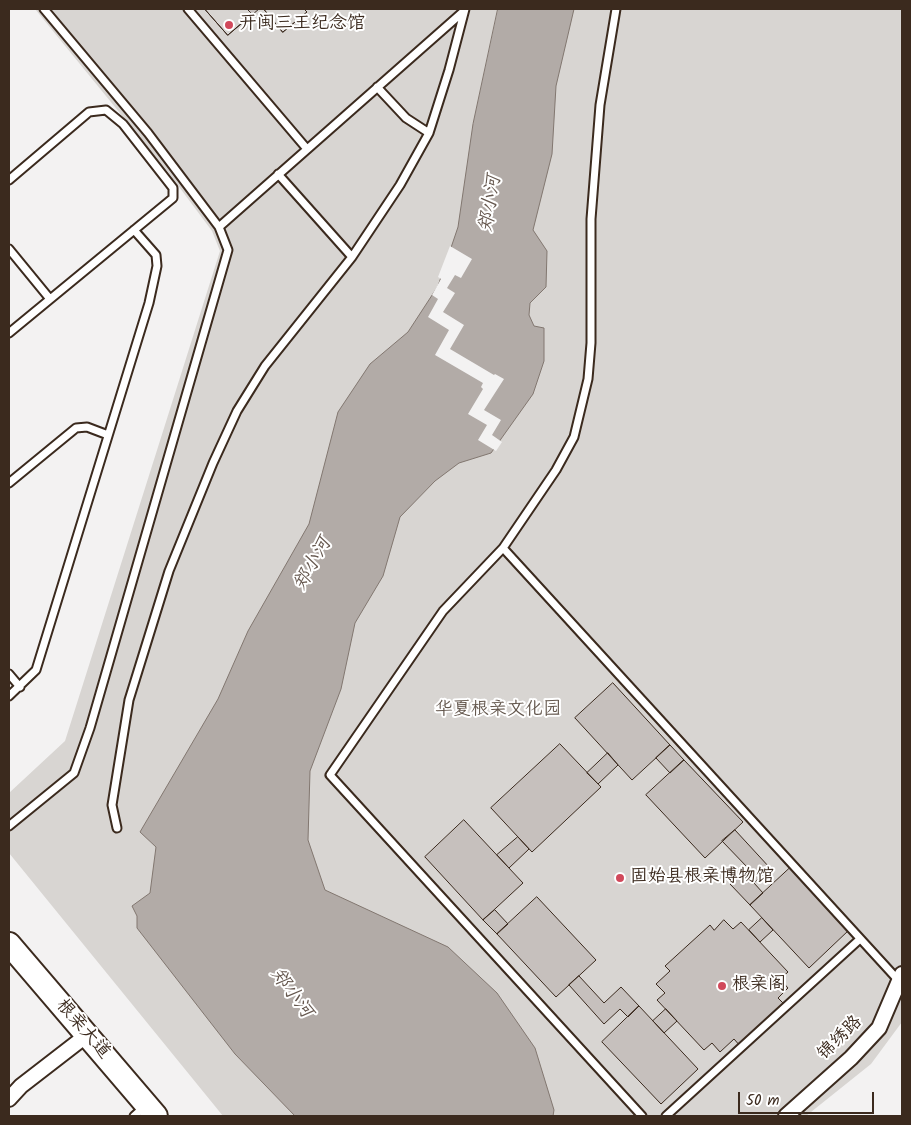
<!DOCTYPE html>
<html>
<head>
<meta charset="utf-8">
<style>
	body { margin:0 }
	#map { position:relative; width:911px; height:1125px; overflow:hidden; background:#f3f2f2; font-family:Kalam,sans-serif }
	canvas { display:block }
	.frame { position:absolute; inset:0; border:10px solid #3b2a1e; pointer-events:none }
	.scale { position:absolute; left:738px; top:1092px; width:136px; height:22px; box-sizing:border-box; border:2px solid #3b2a1e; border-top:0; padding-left:6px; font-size:15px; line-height:18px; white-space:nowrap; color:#3b2a1e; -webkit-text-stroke:4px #fff; paint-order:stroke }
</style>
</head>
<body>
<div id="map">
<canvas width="911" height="1125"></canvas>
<div class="frame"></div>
<div class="scale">50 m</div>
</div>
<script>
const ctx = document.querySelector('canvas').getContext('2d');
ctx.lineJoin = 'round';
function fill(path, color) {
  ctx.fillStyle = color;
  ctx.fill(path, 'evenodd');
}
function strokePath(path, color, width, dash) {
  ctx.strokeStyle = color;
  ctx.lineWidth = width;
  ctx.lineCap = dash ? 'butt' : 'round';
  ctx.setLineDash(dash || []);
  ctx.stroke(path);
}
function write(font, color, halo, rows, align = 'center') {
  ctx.font = font + ' Kalam,"LXGW WenKai TC",sans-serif';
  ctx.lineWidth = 4;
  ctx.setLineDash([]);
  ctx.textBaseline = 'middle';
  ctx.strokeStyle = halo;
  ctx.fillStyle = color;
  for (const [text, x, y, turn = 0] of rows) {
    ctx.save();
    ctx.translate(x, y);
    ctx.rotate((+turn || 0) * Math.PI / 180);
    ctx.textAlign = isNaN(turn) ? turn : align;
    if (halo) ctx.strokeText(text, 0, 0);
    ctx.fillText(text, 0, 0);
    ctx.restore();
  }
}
fill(new Path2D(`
	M 35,9 L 902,9 L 902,1022 L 871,1064 L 806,1116 L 223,1116 L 9,853 L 9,793 L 65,741 L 220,251 L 212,231 L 168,172 Z`), '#d8d5d2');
const water = new Path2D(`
	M 498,9 L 574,9 L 556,86 L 552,154 L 533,230 L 547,251 L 546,287 L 530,303 L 529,315 L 534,326 L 544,328 L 544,361 L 533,394 L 491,453 L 459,463 L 435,481 L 400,517 L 383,576 L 355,623 L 341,689 L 310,771 L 308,840 L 325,890 L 448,947 L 497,993 L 535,1048 L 554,1110 L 553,1116 L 295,1116 L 235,1054 L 137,928 L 137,916 L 132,906 L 150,893 L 156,847 L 140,832 L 218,699 L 248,631 L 309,524 L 338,412 L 370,364 L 408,332 L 438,286 L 458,227 L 473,124 Z`);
fill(water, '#b2aba7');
strokePath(water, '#827770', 1);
fill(new Path2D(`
	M 450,246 L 472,259 L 461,278 L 455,275 L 447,288 L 455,293 L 443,312 L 464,325 L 450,349 L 494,375 L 495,374 L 504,379 L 484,410 L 501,420 L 492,435 L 502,442 L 496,451 L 478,440 L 487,425 L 468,414 L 483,389 L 481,387 L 483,383 L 435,355 L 449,330 L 428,317 L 438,299 L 432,295 L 441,279 L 438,277 Z`), '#f3f2f2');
const building = new Path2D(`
	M 205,9 L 259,9 L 228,35 Z
	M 205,9 L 247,9 L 252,14 L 228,35 Z
	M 264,9 L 304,9 L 307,12 L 283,32 Z
	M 264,9 L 304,9 L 307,12 L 283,32 Z
	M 613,683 L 670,745 L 632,780 L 575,718 Z
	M 560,744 L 601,787 L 532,852 L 491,808 Z
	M 670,745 L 684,760 L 670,773 L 656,758 Z
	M 608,753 L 618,765 L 598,784 L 587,773 Z
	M 684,760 L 743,822 L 705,858 L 646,795 Z
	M 464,820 L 523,883 L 483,920 L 425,857 Z
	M 735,830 L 770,868 L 754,883 L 763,893 L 750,905 L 730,884 L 748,868 L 722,841 Z
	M 518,837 L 529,849 L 509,868 L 497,855 Z
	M 790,868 L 849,930 L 809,968 L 750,905 Z
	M 537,897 L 596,960 L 556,997 L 497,934 Z
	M 495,910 L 508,924 L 497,934 L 483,920 Z
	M 762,918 L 773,930 L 760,942 L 749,930 Z
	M 724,920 L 733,929 L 741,922 L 788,972 L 780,979 L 788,988 L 778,998 L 785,1005 L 741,1047 L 734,1039 L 720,1052 L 712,1043 L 704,1050 L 657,1000 L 665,993 L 656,984 L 670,971 L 665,966 L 710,925 L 714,930 Z
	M 579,976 L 604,1003 L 621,987 L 639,1006 L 628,1017 L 620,1009 L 604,1024 L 569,985 Z
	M 639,1006 L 698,1069 L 661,1104 L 602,1042 Z
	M 666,1009 L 677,1021 L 664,1033 L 653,1021 Z`);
fill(building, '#c6c0bd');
strokePath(building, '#3b2a1e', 1);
const lane = new Path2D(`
	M 188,9 L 307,149
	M 616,9 L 600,105 L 591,219 L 591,343 L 588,379 L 574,437 L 556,470 L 503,548 L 443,611 L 330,775 L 642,1116
	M 377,87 L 406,118 L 429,133
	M 278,174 L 352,257
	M 9,180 L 89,112 L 106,110 L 123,124 L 173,188 L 173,198 L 9,333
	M 219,227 L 464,11
	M 9,249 L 50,299
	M 9,483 L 76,428 L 87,427 L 108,435
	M 503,548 L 899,981
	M 9,674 L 20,687
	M 9,696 L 36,670 L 149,303 L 157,266 L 156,255 L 134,230
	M 9,826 L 74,773 L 90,728 L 228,250 L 219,227 L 148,133 L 44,9
	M 117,828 L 112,805 L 129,700 L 169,571 L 213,463 L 237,411 L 265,366 L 352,257 L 400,185 L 429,133 L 449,70 L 465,9
	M 134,1116 L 144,1107
	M 666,1116 L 860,939`);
const street = new Path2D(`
	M 9,1099 L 21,1086 L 87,1035
	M 786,1116 L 851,1058 L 879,1028 L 902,974`);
const primary = new Path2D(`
	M 9,944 L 156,1116`);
strokePath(lane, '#3b2a1e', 11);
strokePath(street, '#3b2a1e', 18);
strokePath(primary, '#3b2a1e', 26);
strokePath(lane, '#fff', 7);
strokePath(street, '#fff', 14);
strokePath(primary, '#fff', 22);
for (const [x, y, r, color] of [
	[229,25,5,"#d1495b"],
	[620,878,5,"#d1495b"],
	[722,986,5,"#d1495b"]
]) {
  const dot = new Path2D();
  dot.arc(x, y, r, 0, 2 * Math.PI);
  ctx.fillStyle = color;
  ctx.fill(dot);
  strokePath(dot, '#fff', 2);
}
write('18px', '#3b2a1e', '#fff', [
	["开闽三王纪念馆",239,25],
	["固始县根亲博物馆",630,878],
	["根亲阁",732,986]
], 'left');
write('18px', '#62554b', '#fff', [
	["华夏根亲文化园",498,711]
]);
write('18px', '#3b2a1e', '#fff', [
	["根亲大道",82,1030,49],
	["锦绣路",841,1039,-45]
]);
write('italic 19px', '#65574e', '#fff', [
	["郑小河",492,204,-81],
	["郑小河",314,565,-61],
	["郑小河",290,994,53]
]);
</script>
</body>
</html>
